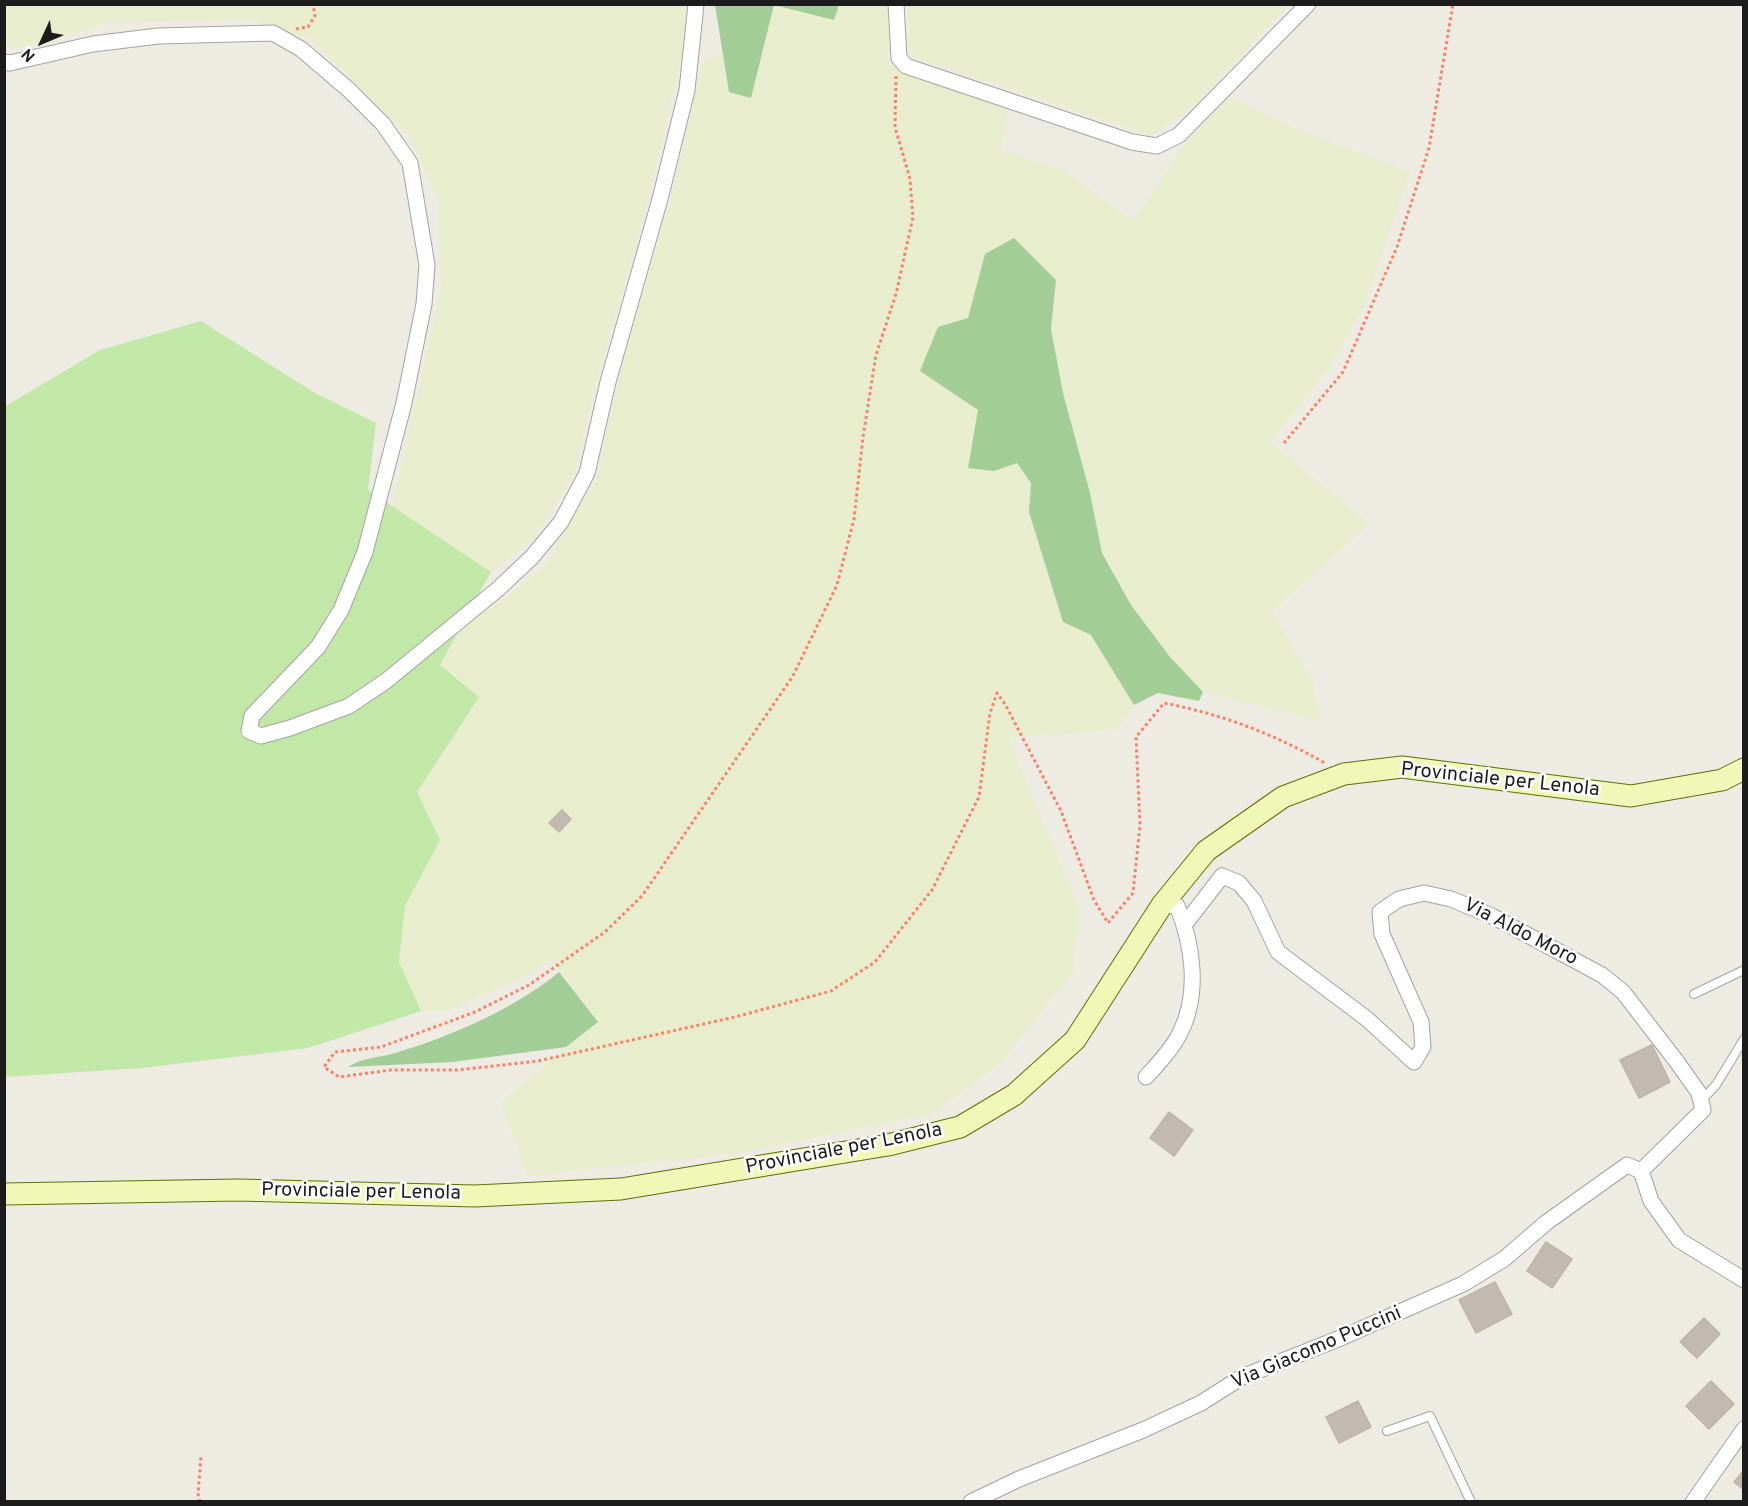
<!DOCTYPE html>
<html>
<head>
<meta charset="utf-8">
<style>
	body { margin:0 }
	#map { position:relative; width:1748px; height:1506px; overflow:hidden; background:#eeebe2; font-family:Overpass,sans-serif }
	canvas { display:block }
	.frame { position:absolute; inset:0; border:6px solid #1c1c1c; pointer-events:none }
	.north { position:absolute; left:12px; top:12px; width:60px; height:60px; -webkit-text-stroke:4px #fff; paint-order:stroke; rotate:226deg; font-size:16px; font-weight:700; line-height:24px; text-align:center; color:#1c1c1c }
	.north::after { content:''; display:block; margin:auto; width:21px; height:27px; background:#1c1c1c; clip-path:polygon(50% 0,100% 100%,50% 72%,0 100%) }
</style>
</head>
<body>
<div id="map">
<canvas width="1748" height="1506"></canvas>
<div class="frame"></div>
<div class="north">N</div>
</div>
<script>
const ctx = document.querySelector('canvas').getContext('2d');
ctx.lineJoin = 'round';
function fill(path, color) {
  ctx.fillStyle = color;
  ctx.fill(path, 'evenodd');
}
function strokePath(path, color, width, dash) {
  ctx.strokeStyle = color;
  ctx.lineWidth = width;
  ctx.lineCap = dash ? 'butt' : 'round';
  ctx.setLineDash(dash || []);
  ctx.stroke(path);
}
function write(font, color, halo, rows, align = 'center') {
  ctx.font = font + ' Overpass,sans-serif';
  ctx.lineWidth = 5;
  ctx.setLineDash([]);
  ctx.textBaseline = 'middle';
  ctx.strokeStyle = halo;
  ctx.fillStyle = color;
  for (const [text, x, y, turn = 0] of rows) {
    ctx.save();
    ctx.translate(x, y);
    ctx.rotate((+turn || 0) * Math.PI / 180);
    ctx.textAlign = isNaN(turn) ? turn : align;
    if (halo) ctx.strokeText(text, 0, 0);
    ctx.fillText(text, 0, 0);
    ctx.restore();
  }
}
fill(new Path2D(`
	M 4,5 L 686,5 L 684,44 L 659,153 L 637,239 L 596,382 L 574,474 L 533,540 L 491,572 L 392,506 L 441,290 L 438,199 L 408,135 L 313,41 L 252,19 L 110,22 L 17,49 L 5,45 Z
	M 774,5 L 834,19 L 839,5 L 888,5 L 888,64 L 1008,110 L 1001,150 L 1064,170 L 1132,220 L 1144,206 L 1179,151 L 1229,97 L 1294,128 L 1410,171 L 1363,308 L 1327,371 L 1270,442 L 1370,524 L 1272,611 L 1313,682 L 1319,720 L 1203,692 L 1170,657 L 1131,605 L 1102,553 L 1090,493 L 1063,393 L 1051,329 L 1056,280 L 985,254 L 968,318 L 978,410 L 968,468 L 994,471 L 1017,463 L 1031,483 L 1029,512 L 1063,622 L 1091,635 L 1134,705 L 1119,729 L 1008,738 L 1078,906 L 1074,971 L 1003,1061 L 933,1114 L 744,1152 L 527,1176 L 501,1102 L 598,1021 L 551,960 L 532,973 L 448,1011 L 421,1011 L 399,962 L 405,906 L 440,840 L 417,792 L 478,697 L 440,665 L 463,623 L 490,609 L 546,565 L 596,480 L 628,345 L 670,202 L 703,61 L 723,54 L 729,92 L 751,98 Z
	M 908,5 L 908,4 L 1288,5 L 1196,104 L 1151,136 L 910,55 Z`), '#e8edcd');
fill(new Path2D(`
	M 201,321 L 315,393 L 376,423 L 368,490 L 491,572 L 440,665 L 479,697 L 417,792 L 440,840 L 405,906 L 399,962 L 421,1011 L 308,1048 L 142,1068 L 5,1077 L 4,407 L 100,350 Z`), '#c2e8a8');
fill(new Path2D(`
	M 715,5 L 715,4 L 839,5 L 834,20 L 774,5 L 751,98 L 729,92 Z
	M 1014,238 L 1056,280 L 1051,329 L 1063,393 L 1090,493 L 1102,553 L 1131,605 L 1170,657 L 1203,692 L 1199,701 L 1158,693 L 1134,705 L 1091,635 L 1063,622 L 1029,512 L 1031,483 L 1017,463 L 994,471 L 968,468 L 978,410 L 920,371 L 938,327 L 968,318 L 985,254 Z
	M 559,972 L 598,1022 L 566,1047 L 452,1062 L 348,1067 C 364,1057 378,1058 395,1053 C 450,1037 516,1008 559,972 Z`), '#a2cd97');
const building = new Path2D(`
	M 562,810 L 571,819 L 559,832 L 549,823 Z
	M 1652,1045 L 1670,1082 L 1639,1098 L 1620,1060 Z
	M 1169,1112 L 1193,1130 L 1174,1156 L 1150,1138 Z
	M 1546,1242 L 1572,1259 L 1552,1288 L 1527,1271 Z
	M 1495,1282 L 1512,1314 L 1476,1333 L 1459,1300 Z
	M 1704,1318 L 1720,1334 L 1697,1358 L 1680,1342 Z
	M 1711,1381 L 1734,1404 L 1709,1429 L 1686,1406 Z
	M 1358,1401 L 1371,1427 L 1339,1443 L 1326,1417 Z
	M 1744,1470 L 1744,1490 L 1734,1482 Z`);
fill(building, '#c2bab2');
strokePath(building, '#bfb3a5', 1.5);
const service = new Path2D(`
	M 1694,994 L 1744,970
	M 1701,1101 L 1716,1085 L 1744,1039
	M 1387,1431 L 1430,1416 L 1471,1502`);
const minor = new Path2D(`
	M 896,4 L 899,58 L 906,66 L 1132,142 L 1157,146 L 1179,135 L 1308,4
	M 4,62 L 10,63 L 93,44 L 158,36 L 273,33 L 301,49 L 349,90 L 383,124 L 410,163 L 427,265 L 424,304 L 404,403 L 365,552 L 341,610 L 318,647 L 252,716 L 249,731 L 261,736 L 290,728 L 349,706 L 386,681 L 498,589 L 532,557 L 561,522 L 587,473 L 608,382 L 660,199 L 687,90 L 696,4
	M 1185,924 L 1222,876 L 1239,883 L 1254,901 L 1278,952 L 1367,1019 L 1414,1062 L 1423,1047 L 1421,1022 L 1382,934 L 1380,912 L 1399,899 L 1424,893 L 1451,899 L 1492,916 L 1602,975 L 1623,992 L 1677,1062 L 1699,1093 L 1703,1110 L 1641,1171 L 1651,1201 L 1679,1240 L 1744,1280
	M 1146,1077 C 1158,1064 1172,1049 1180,1033 C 1200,994 1193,944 1177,906 L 1162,905
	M 971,1502 L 1019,1479 L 1143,1430 L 1201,1403 L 1242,1377 L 1343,1337 L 1463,1284 L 1504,1259 L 1547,1222 L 1627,1165 L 1641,1171
	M 1693,1502 L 1744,1429`);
const secondary = new Path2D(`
	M 4,1194 L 238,1190 L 475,1196 L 621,1189 L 888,1145 L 960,1127 L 1014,1095 L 1075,1040 L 1162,905 L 1206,851 L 1283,797 L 1344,774 L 1402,767 L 1631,796 L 1722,780 L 1744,769`);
strokePath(service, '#a3a3a3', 10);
strokePath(minor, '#a3a3a3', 17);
strokePath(secondary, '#5c7106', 23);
strokePath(new Path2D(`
	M 296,29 L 308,27 L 315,16 L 313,4
	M 896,76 L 895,127 L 910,179 L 913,217 L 896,294 L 876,355 L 863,437 L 854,519 L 837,585 L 793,676 L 642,896 L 605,932 L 529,985 L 475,1012 L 381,1047 L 335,1052 L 324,1067 L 339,1077 L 391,1070 L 458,1070 L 538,1061 L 735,1017 L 831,991 L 875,962 L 932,890 L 979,797 L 990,713 L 997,693 L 1005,704 L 1061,811 L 1094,900 L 1108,923 L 1133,893 L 1140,825 L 1136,737 L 1164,703 C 1221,714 1274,734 1325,763
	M 1284,443 L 1343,372 L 1397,247 L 1429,148 L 1453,4
	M 200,1502 L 198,1494 L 201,1457`), '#f78469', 3, [3, 3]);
strokePath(service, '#fff', 8);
strokePath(minor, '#fff', 15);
strokePath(secondary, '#eff8b6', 21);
write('20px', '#1c1c1c', '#fff', [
	["Provinciale per Lenola",1500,781,6],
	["Via Aldo Moro",1520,933,27],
	["Provinciale per Lenola",844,1150,-11],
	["Provinciale per Lenola",361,1193,1],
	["Via Giacomo Puccini",1317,1349,-23]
]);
</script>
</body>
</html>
